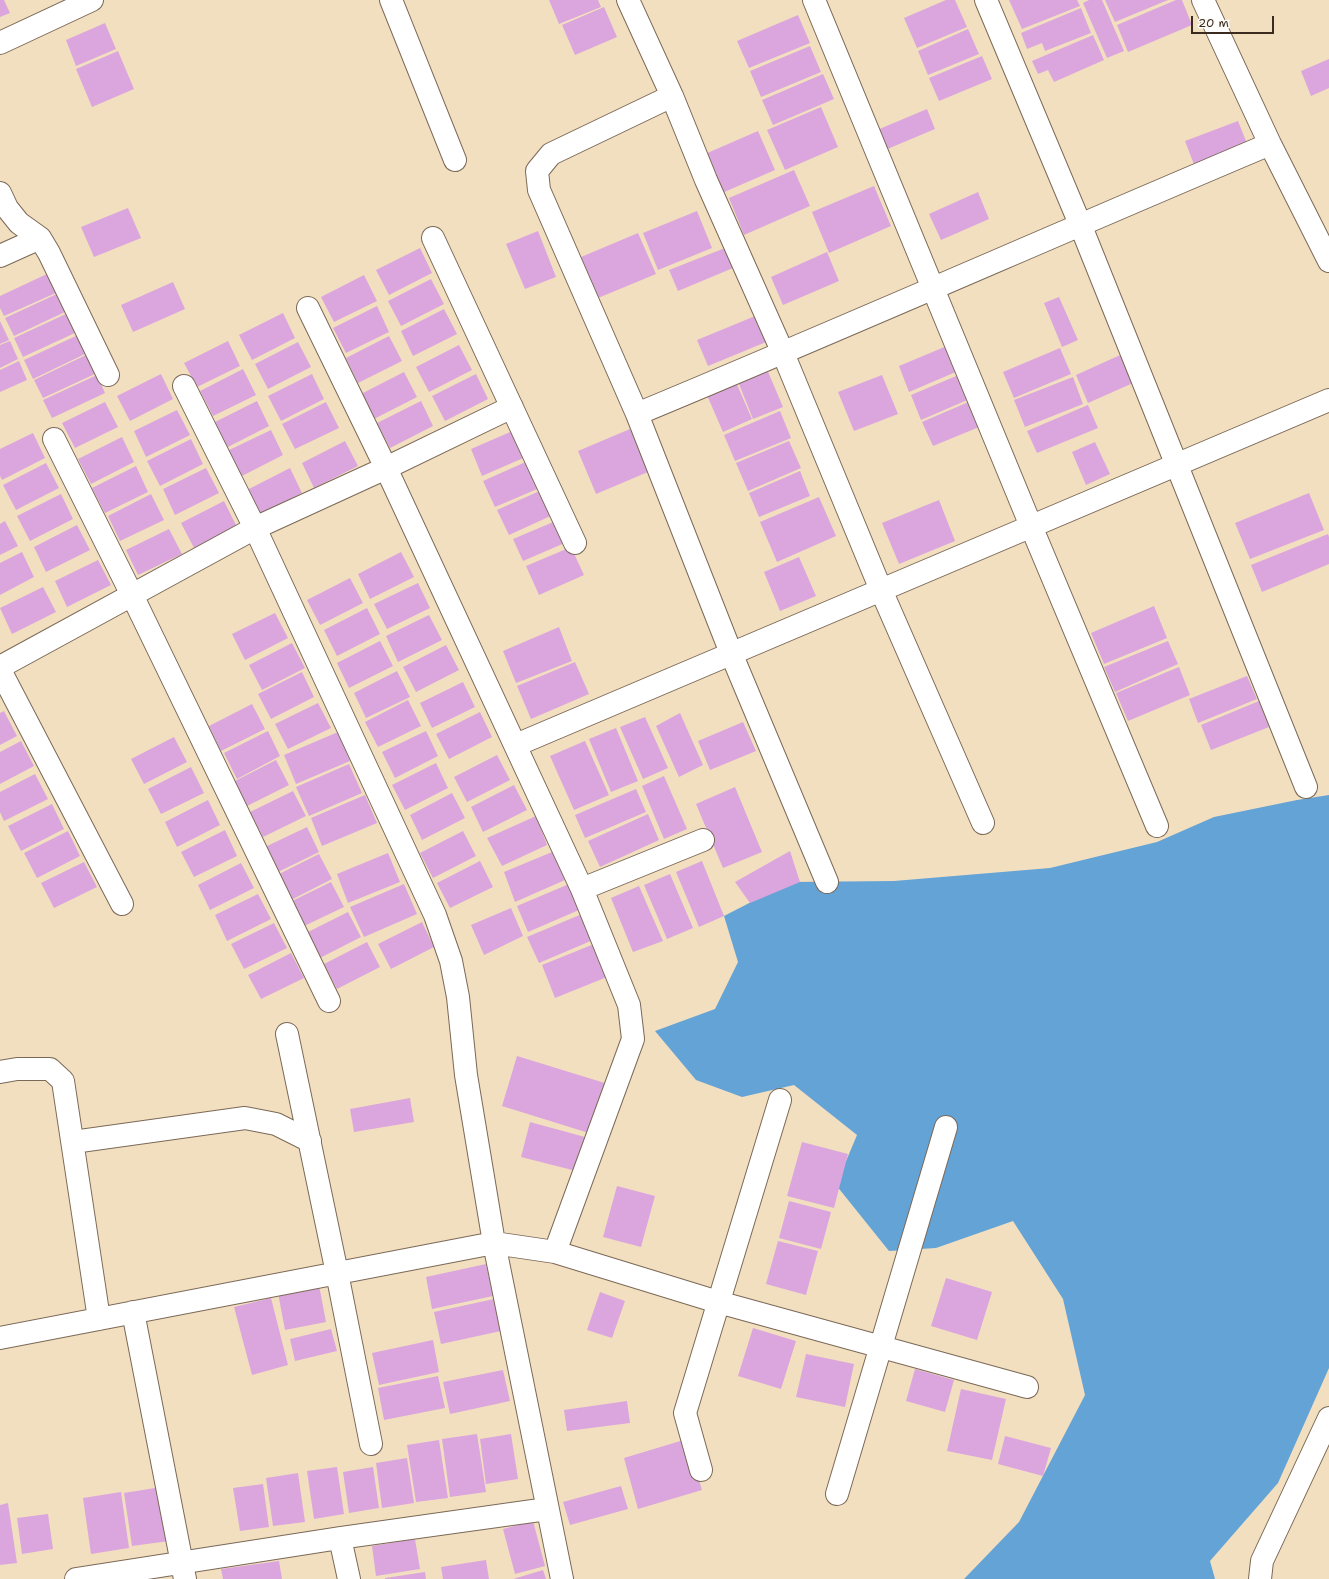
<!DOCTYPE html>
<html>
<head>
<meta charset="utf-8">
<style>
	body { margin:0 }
	#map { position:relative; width:1329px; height:1579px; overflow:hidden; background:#f2dfc0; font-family:"Shantell Sans",sans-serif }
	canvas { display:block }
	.scale { position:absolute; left:1191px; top:16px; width:83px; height:18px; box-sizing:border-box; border:2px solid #3b2a1e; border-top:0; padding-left:5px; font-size:12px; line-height:14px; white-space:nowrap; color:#3b2a1e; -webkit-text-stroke:3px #fdfcf7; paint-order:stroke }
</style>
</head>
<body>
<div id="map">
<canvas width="1329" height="1579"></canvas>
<div class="scale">20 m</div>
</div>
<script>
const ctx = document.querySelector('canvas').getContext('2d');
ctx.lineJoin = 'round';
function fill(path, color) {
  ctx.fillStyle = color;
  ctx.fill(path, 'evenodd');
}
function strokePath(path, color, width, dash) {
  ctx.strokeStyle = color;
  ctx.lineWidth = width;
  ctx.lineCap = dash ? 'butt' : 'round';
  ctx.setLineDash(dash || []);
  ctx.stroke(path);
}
fill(new Path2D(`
	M 1329,795 L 1329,1368 L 1278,1483 L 1210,1561 L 1215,1579 L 964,1579 L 1019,1522 L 1085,1395 L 1063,1299 L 1013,1221 L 936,1248 L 889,1251 L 836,1185 L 857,1135 L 794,1085 L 742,1097 L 696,1080 L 655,1031 L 715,1009 L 738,962 L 724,916 L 790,882 L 894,881 L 1050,868 L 1157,842 L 1214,817 L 1297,800 Z`), '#64a3d6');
fill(new Path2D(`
	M 0,0 L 4,0 L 10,13 L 0,17 Z
	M 549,0 L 598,0 L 601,7 L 559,24 Z
	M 946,0 L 955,0 L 967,27 L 917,48 L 904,18 Z
	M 1009,0 L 1077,0 L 1080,6 L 1022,29 Z
	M 1089,0 L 1102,0 L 1124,51 L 1107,58 L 1083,3 Z
	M 1105,0 L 1168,0 L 1115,22 Z
	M 1176,0 L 1182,0 L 1192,25 L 1128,52 L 1117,25 Z
	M 604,7 L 617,37 L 575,55 L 562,25 Z
	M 1081,8 L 1091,33 L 1045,51 L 1042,43 L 1027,49 L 1021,33 Z
	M 798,15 L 810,43 L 749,68 L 737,41 Z
	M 105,23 L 116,49 L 76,66 L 66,40 Z
	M 968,29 L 979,54 L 928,75 L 918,51 Z
	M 1093,35 L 1104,60 L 1054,82 L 1048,70 L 1038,74 L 1032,61 Z
	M 810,46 L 821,72 L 761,97 L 750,71 Z
	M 118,51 L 134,89 L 92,107 L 76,69 Z
	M 982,56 L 992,79 L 939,101 L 929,78 Z
	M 1329,59 L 1329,88 L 1311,96 L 1301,71 Z
	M 823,74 L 834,99 L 773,125 L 762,100 Z
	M 821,107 L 838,147 L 785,170 L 767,130 Z
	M 927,109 L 935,129 L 885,150 L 877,130 Z
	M 1238,121 L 1248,146 L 1195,167 L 1185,141 Z
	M 758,131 L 775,170 L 722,193 L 705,154 Z
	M 794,170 L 810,206 L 744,235 L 729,198 Z
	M 874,186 L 891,226 L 829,253 L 812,212 Z
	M 978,192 L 989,219 L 941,240 L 929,214 Z
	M 128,208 L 141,238 L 94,257 L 81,227 Z
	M 697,211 L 712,248 L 658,270 L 643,233 Z
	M 538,231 L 556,277 L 525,289 L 506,244 Z
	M 638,233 L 656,274 L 598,298 L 581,257 Z
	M 420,248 L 432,273 L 389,295 L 376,270 Z
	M 725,248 L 733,268 L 678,291 L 669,270 Z
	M 827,252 L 839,281 L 783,305 L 771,277 Z
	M 49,273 L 58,292 L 4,316 L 0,308 L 0,296 Z
	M 364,275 L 377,301 L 334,322 L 321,297 Z
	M 431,279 L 444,304 L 401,326 L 388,301 Z
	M 173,282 L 185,309 L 133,332 L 121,305 Z
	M 59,293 L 67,311 L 14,336 L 5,318 Z
	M 1059,297 L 1078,340 L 1062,347 L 1044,303 Z
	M 377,306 L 389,332 L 346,353 L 333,328 Z
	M 444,309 L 457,334 L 413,356 L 401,331 Z
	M 68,313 L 77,332 L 23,357 L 14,338 Z
	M 283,313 L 295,338 L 252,360 L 239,335 Z
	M 760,314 L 771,340 L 708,366 L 697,340 Z
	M 0,321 L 9,340 L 0,344 Z
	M 78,335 L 87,353 L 33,379 L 24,360 Z
	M 389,336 L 402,361 L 358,383 L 346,358 Z
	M 10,341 L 18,359 L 0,368 L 0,345 Z
	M 228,341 L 240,366 L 197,387 L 184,363 Z
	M 298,342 L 311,367 L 268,389 L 255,364 Z
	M 954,343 L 965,368 L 909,392 L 899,366 Z
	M 459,345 L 472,370 L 429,392 L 416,367 Z
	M 1060,348 L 1071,374 L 1014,398 L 1003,372 Z
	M 1129,351 L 1142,379 L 1088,403 L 1076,375 Z
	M 88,354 L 97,373 L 43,398 L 34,380 Z
	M 19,361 L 27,380 L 0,392 L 0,370 Z
	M 766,367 L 783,407 L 753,419 L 737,379 Z
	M 243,369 L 256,395 L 213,416 L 200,391 Z
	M 404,372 L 417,397 L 374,419 L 361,394 Z
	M 161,374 L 173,399 L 130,421 L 117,396 Z
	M 312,374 L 324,399 L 281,421 L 268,396 Z
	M 476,374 L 488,399 L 445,421 L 432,396 Z
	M 961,374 L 972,398 L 921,420 L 911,395 Z
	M 97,375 L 105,393 L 52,418 L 43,400 Z
	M 882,375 L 898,414 L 854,431 L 838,392 Z
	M 1073,377 L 1083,404 L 1025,427 L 1014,400 Z
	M 735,380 L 752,419 L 723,432 L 706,393 Z
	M 973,400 L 984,425 L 933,446 L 922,422 Z
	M 257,401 L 269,426 L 226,448 L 213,423 Z
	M 421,401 L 433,426 L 390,448 L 377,423 Z
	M 105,402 L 118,427 L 75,448 L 62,423 Z
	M 326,402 L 339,428 L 295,449 L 282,424 Z
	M 1088,405 L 1098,428 L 1037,453 L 1027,431 Z
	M 177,410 L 190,435 L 146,457 L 134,431 Z
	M 780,411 L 791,438 L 735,461 L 724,435 Z
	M 517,429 L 528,456 L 482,476 L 471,449 Z
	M 630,429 L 648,472 L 596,494 L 578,451 Z
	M 271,430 L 283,455 L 240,477 L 227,451 Z
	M 33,433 L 45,458 L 2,480 L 0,476 L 0,449 Z
	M 122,437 L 134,462 L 91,484 L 78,459 Z
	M 191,439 L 203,464 L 160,486 L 147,461 Z
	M 345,441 L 358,466 L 314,488 L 302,463 Z
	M 789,441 L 801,468 L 748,491 L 736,463 Z
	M 1095,442 L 1110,474 L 1086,485 L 1072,452 Z
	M 530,460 L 542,487 L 495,507 L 483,481 Z
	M 46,463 L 59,488 L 16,510 L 3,485 Z
	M 136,466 L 148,492 L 105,513 L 92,488 Z
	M 206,468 L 219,493 L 175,515 L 163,489 Z
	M 290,468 L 302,493 L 259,515 L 247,490 Z
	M 800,471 L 810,496 L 759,517 L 749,493 Z
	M 544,489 L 555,514 L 509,535 L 497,510 Z
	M 1309,493 L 1324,530 L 1250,559 L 1235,523 Z
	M 61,494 L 73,519 L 30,541 L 17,516 Z
	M 151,494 L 164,520 L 120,541 L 108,516 Z
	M 819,497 L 836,536 L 777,562 L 760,522 Z
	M 939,500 L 955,541 L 899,564 L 882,523 Z
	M 224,501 L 237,527 L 194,548 L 181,523 Z
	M 558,520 L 567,542 L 523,561 L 513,539 Z
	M 5,521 L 18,546 L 0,555 L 0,524 Z
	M 77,525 L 90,550 L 46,572 L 34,547 Z
	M 169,529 L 182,554 L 138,575 L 126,550 Z
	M 1328,534 L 1329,537 L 1329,564 L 1262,592 L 1251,565 Z
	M 571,547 L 584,575 L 539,595 L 526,566 Z
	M 22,552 L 34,577 L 0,595 L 0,563 Z
	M 401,552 L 414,577 L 370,599 L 358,574 Z
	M 799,557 L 816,596 L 780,611 L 764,572 Z
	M 98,560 L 111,585 L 67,607 L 55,581 Z
	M 350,578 L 363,603 L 320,625 L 307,600 Z
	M 418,583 L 430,608 L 387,629 L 374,604 Z
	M 43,587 L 56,612 L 12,634 L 0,608 Z
	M 1154,606 L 1167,638 L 1104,664 L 1091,633 Z
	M 367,608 L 380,634 L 337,656 L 324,630 Z
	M 275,613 L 288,638 L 245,660 L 232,634 Z
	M 429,615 L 442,640 L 398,662 L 386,636 Z
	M 559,627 L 572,661 L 516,683 L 503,651 Z
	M 380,641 L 393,666 L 349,688 L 337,663 Z
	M 1168,641 L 1178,664 L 1115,692 L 1104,667 Z
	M 292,643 L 305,668 L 262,690 L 249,665 Z
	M 446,645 L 459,670 L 416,692 L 403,667 Z
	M 575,662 L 589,694 L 531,719 L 517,686 Z
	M 1179,667 L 1190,695 L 1128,721 L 1116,693 Z
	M 397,671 L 410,697 L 366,718 L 354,693 Z
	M 302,672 L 314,697 L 271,719 L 258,694 Z
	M 1247,676 L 1257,699 L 1198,723 L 1189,699 Z
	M 463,682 L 475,707 L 432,728 L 420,703 Z
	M 408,700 L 421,726 L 378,747 L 365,722 Z
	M 1259,701 L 1269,727 L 1211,750 L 1201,725 Z
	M 318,703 L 331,728 L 288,749 L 275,724 Z
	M 252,704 L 265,729 L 221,751 L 209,726 Z
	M 4,711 L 17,736 L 0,745 L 0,713 Z
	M 480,712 L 492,737 L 449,759 L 436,734 Z
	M 680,713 L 703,765 L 679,777 L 656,726 Z
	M 645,717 L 668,768 L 643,779 L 620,727 Z
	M 743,722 L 756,751 L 710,770 L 698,741 Z
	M 616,728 L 638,781 L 611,792 L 589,739 Z
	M 268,731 L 280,756 L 237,779 L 224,753 Z
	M 426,731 L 438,756 L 395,778 L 382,752 Z
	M 338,732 L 350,761 L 296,784 L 284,755 Z
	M 174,737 L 187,762 L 144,784 L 131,759 Z
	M 21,741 L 34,766 L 0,784 L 0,752 Z
	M 585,741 L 609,795 L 574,810 L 550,756 Z
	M 497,755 L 510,780 L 467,802 L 454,777 Z
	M 276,760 L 289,785 L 245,807 L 233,782 Z
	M 436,763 L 448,788 L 405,810 L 392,785 Z
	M 349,764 L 362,793 L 309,816 L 296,787 Z
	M 191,767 L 204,793 L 161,814 L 148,789 Z
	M 35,774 L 48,799 L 4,821 L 0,812 L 0,792 Z
	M 664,776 L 687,829 L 664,839 L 642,786 Z
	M 514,785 L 527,810 L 483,832 L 471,807 Z
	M 735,787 L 762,852 L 723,868 L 696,804 Z
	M 636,789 L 646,812 L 585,838 L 575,815 Z
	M 293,791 L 306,816 L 263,837 L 250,812 Z
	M 452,793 L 465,818 L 422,840 L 410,815 Z
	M 365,795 L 377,823 L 322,846 L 311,818 Z
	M 208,800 L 220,825 L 177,847 L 165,822 Z
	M 52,804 L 64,829 L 21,851 L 8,826 Z
	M 648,814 L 659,840 L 600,867 L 588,841 Z
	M 536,816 L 547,845 L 502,866 L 487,838 Z
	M 307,827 L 319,852 L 276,873 L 263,848 Z
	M 225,830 L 237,856 L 194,877 L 181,852 Z
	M 68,831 L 80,856 L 37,878 L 24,853 Z
	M 463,831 L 476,856 L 433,878 L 420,853 Z
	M 790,851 L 800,882 L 750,903 L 735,882 Z
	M 552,852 L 565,880 L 515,902 L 504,872 Z
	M 388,853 L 400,882 L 348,903 L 337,874 Z
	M 319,854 L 332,879 L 289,901 L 275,876 Z
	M 480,861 L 493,887 L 450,908 L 437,883 Z
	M 702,861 L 724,916 L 699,927 L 676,872 Z
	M 84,862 L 97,887 L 54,908 L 41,883 Z
	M 241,863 L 254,888 L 210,910 L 198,885 Z
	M 670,874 L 693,928 L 667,939 L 644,885 Z
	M 331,882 L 344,907 L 300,928 L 288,903 Z
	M 404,884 L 417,914 L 364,937 L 350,907 Z
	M 569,884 L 579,910 L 528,932 L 517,906 Z
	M 639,886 L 663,941 L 633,952 L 611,898 Z
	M 258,894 L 271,919 L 227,941 L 215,915 Z
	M 511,908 L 523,936 L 484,955 L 471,925 Z
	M 348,912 L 361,937 L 318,959 L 304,934 Z
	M 582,914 L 593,940 L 539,963 L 527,937 Z
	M 422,922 L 434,947 L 391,969 L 378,944 Z
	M 274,923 L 287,948 L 244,969 L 231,944 Z
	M 367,942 L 380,967 L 337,989 L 324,964 Z
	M 594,944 L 607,977 L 555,998 L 542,965 Z
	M 291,953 L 304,978 L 261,999 L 248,975 Z
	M 517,1056 L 608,1084 L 592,1134 L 502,1106 Z
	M 410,1098 L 414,1122 L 354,1132 L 350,1109 Z
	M 530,1122 L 585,1137 L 576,1171 L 521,1157 Z
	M 802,1142 L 848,1154 L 834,1208 L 787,1196 Z
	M 617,1186 L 655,1196 L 641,1247 L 603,1237 Z
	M 789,1201 L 831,1212 L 821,1249 L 779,1238 Z
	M 778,1241 L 818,1251 L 806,1295 L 766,1284 Z
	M 486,1264 L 493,1296 L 432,1309 L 426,1277 Z
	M 946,1278 L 992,1292 L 977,1340 L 931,1326 Z
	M 319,1285 L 326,1322 L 285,1330 L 278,1293 Z
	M 600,1292 L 625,1301 L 612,1338 L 587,1330 Z
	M 271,1298 L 288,1365 L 252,1375 L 234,1307 Z
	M 494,1299 L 501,1331 L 441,1344 L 434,1312 Z
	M 753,1328 L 796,1341 L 781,1389 L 738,1376 Z
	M 331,1329 L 337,1351 L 295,1361 L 290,1339 Z
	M 433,1340 L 439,1372 L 379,1385 L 372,1353 Z
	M 806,1354 L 854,1364 L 845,1407 L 796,1397 Z
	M 915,1369 L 954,1380 L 945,1412 L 906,1401 Z
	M 503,1370 L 510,1401 L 450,1414 L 443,1382 Z
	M 438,1376 L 445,1408 L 384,1420 L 378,1388 Z
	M 961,1389 L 1006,1399 L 992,1460 L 947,1451 Z
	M 627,1401 L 630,1423 L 567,1431 L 564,1410 Z
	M 477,1434 L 486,1492 L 450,1497 L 442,1439 Z
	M 511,1434 L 518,1479 L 486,1484 L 480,1439 Z
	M 1005,1436 L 1051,1448 L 1043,1476 L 998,1464 Z
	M 687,1439 L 702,1490 L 638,1509 L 624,1458 Z
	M 439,1440 L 448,1498 L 416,1502 L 407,1445 Z
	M 407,1458 L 414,1503 L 382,1508 L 376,1463 Z
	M 337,1467 L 344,1514 L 314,1519 L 307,1471 Z
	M 373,1467 L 379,1508 L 349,1513 L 343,1472 Z
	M 298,1473 L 305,1522 L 273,1526 L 266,1478 Z
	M 263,1484 L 269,1527 L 240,1531 L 233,1488 Z
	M 621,1486 L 628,1509 L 570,1525 L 563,1502 Z
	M 161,1487 L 169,1541 L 132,1546 L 124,1493 Z
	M 121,1492 L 129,1548 L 91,1554 L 83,1498 Z
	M 8,1503 L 17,1563 L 0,1565 L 0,1505 Z
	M 48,1514 L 53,1549 L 22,1554 L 17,1518 Z
	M 533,1521 L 545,1566 L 515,1574 L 503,1529 Z
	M 415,1539 L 420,1569 L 376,1576 L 372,1546 Z
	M 486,1560 L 489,1579 L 443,1579 L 441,1567 Z
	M 279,1561 L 282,1579 L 223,1579 L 221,1569 Z
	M 543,1570 L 546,1579 L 513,1579 Z
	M 425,1572 L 426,1579 L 385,1579 L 385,1578 Z`), '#dba6dd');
const minor = new Path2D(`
	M 391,0 L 455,160
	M 628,0 L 672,96 L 706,180 L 783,353 L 881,590 L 983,823
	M 814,0 L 1031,526 L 1157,826
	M 986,0 L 1080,224 L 1306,787
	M 1203,0 L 1270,144 L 1329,261
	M 0,43 L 92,0
	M 672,96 L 551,154 L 537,171 L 539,190 L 637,414 L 731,653 L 827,882
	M 0,193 L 7,208 L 19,223 L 40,238 L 49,253 L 108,375
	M 433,238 L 575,543
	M 0,256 L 40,238
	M 308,308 L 386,468 L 582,889 L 629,1005 L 633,1039 L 555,1252
	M 184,386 L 255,528 L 435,915 L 451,961 L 458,997 L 466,1075 L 494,1243 L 562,1579
	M 637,414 C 849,326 1059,233 1270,144
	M 54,439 L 132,595 L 329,1001
	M 0,667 L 255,528 L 386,468 L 512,407
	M 0,670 L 122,904
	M 516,745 L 1329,400
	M 582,889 L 703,840
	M 287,1034 L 337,1273 L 371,1444
	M 0,1072 L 17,1069 L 50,1069 L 63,1081 L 99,1319
	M 73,1142 L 245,1118 L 276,1124 L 310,1141
	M 133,1312 L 185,1579
	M 0,1338 L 494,1243 L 555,1252 L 718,1302 L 1027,1387
	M 701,1470 L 685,1413 L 780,1100
	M 837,1494 L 946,1127
	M 340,1538 L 349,1579
	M 76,1579 L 340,1538 L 547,1509
	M 1260,1579 L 1262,1561 L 1329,1418`);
strokePath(minor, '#7b6957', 24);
strokePath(minor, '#fff', 22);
</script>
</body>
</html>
